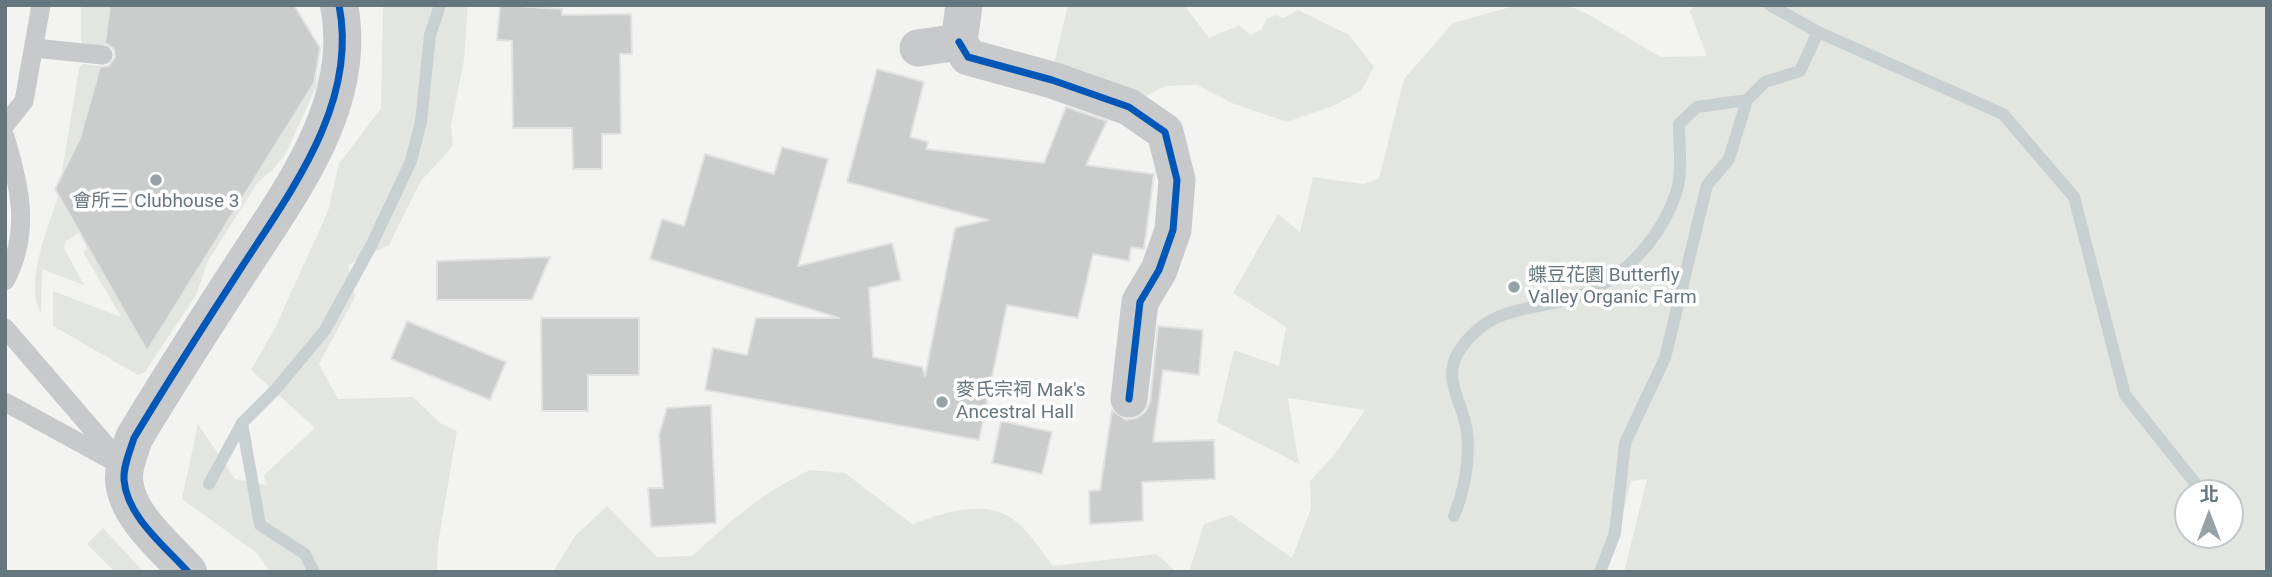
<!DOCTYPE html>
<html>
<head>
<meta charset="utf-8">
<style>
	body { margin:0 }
	#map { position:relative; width:2272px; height:577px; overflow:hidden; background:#f3f3f2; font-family:Roboto,"Noto Sans TC",sans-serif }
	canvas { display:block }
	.frame { position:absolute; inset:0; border:7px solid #66767f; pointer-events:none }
	.north { position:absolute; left:2174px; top:479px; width:70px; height:70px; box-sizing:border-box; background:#fff; border:2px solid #c2c8cc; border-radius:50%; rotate:0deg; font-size:19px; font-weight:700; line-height:28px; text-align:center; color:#66767f }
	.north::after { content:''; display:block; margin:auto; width:24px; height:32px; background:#97a2a7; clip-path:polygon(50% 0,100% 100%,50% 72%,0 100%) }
</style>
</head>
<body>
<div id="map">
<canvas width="2272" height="577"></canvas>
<div class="frame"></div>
<div class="north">北</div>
</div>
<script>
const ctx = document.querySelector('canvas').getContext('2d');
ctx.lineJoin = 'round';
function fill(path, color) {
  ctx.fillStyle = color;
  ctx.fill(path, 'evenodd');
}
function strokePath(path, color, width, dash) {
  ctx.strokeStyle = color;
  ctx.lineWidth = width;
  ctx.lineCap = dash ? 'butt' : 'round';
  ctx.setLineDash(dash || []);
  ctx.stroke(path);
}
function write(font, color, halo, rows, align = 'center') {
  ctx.font = font + ' Roboto,"Noto Sans TC",sans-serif';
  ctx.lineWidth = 7;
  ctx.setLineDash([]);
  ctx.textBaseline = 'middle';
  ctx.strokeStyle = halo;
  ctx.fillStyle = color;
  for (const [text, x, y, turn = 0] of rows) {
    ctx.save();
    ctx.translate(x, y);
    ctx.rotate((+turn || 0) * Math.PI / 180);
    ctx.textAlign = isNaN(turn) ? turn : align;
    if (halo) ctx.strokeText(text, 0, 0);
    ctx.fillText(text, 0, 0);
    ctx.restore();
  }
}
fill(new Path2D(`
	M 81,5 L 110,5 L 104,49 L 87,47 L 81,42 Z
	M 383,5 L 468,5 L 464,60 L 451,125 L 453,146 L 421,181 L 389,245 L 348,265 L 355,297 L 319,364 L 338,399 L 413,397 L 440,423 L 457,431 L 438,544 L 437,572 L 270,572 L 258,554 L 182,499 L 198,424 L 235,479 L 267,485 L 264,475 L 315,428 L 251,370 L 275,328 L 328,211 L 339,164 L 381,108 Z
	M 1068,5 L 1184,5 L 1209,38 L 1239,25 L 1250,35 L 1261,30 L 1267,19 L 1277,15 L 1283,18 L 1298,10 L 1349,35 L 1374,67 L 1361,91 L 1333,106 L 1287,122 L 1234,104 L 1197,85 L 1165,86 L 1146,96 L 1050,80 Z
	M 1566,5 L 1584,12 L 1661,57 L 1707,56 L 1690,12 L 1694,5 L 2267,5 L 2267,565 L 2261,572 L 1624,572 L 1647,479 L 1631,481 L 1612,556 L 1605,572 L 1189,572 L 1204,524 L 1231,515 L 1292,558 L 1311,509 L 1310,481 L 1335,454 L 1365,410 L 1288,398 L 1299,464 L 1217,422 L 1234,350 L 1279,366 L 1286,327 L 1233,293 L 1278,214 L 1300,232 L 1313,177 L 1363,184 L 1379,179 L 1404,79 L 1453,23 L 1514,6 ZM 2188,493 L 2230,493 L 2230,535 L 2188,535 Z
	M 83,64 L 100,66 L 80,138 L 62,172 L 79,68 Z
	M 321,64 L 317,85 L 286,153 L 274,169 L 258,182 L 208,261 L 196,295 L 145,372 L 138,375 L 53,326 L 53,291 L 121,317 L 83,252 L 88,248 L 137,334 L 149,343 L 154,340 L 316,82 Z
	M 58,197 L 79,233 L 66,241 L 64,248 L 84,285 L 42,269 L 41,312 C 24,286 48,226 58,197 Z
	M 810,470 L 845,473 L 912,524 C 946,513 986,496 1018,523 C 1031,534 1042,553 1053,566 L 1157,554 L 1176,572 L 553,572 L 575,536 L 607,506 L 657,557 L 692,556 C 733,519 760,494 810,470 Z
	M 103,528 L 140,568 L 143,572 L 115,572 L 87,544 Z`), '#e3e6e0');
strokePath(new Path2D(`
	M 1770,5 L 1818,32 L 2003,114 L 2074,197 L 2125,395 L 2203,493
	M 242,423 L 260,525 L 305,554 L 314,572
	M 209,484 L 242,423 L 276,389 L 325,330 L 371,246 L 411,161 L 421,122 L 430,35 L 440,5
	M 1454,516 C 1465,489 1470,462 1467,432 C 1464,404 1441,379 1459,351 C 1489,306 1524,312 1570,299 C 1619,284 1660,241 1676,193 C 1683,174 1679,145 1679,124 L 1697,107 L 1747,100
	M 1600,572 L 1615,533 L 1625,443 L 1665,358 L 1707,185 L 1729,159 L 1747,100 L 1765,82 L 1800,71 L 1818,32`), '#c8d0d1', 12);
const building = new Path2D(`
	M 110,5 L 294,5 L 320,48 L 314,83 L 147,351 L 55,189 L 80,138 L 100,67 L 109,66 L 115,57 L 114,49 L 105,43 Z
	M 500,5 L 562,9 L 562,15 L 631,14 L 632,54 L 620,54 L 621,134 L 602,134 L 602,169 L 573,169 L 572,128 L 513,128 L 512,41 L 497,40 Z
	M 877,69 L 924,82 L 910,137 L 928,142 L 926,149 L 1044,163 L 1066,107 L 1107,121 L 1086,165 L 1154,174 L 1144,249 L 1131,247 L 1129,261 L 1093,254 L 1078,318 L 1007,305 L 979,440 L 705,390 L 713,348 L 747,355 L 756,318 L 839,318 L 650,259 L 662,219 L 684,226 L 705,154 L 774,174 L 782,147 L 828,159 L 798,266 L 892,243 L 901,280 L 869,288 L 873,357 L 922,367 L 925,376 L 955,228 L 988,220 L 847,182 Z
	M 550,257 L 532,300 L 437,300 L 437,261 Z
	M 541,318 L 639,318 L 639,375 L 588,375 L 588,411 L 542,411 Z
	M 407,321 L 506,362 L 490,400 L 391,359 Z
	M 1158,326 L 1203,330 L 1199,375 L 1163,370 L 1153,442 L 1214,440 L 1215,479 L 1142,482 L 1143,521 L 1090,524 L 1089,491 L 1100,490 L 1112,410 L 1126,420 L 1137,418 L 1145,412 L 1150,402 Z
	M 711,405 L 716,523 L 651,527 L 648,488 L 663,488 L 659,435 L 667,408 Z
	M 1001,421 L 1052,432 L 1042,474 L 992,463 Z`);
fill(building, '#cbcccc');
strokePath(building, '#e2e2e2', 2);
strokePath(new Path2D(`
	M 34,48 L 103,55
	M 5,125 L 24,101 L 41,5
	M 5,137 C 20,186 31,233 5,281
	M 5,328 L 125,467
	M 5,402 L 115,462`), '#c8c9ca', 19);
strokePath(new Path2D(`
	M 959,42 L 968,57 L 1052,80 L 1129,107 L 1165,132 L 1177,180 L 1173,230 L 1159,270 L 1140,302 L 1129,399
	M 918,48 L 959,42 L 964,5`), '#c8c9ca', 37);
strokePath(new Path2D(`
	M 188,572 C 165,546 127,517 124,480 C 123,466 130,451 134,438 C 167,383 201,330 236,276 C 287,196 359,106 339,5`), '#c8c9ca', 38);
strokePath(new Path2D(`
	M 959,42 L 968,57 L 1052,80 L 1129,107 L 1165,132 L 1177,180 L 1173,230 L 1159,270 L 1140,302 L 1129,399
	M 188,572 C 165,546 127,517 124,480 C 123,466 130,451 134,438 C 167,383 201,330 236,276 C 287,196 359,106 339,5`), '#0057b8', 7);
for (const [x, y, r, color] of [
	[156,180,7,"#97a2a7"],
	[1514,287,7,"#97a2a7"],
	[942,402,7,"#97a2a7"]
]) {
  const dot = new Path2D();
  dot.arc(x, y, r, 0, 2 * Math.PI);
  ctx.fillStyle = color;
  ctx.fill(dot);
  strokePath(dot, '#fff', 2.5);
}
write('19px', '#66767f', '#fff', [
	["會所三 Clubhouse 3",156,202,"center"],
	["蝶豆花園 Butterfly",1528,276],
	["Valley Organic Farm",1528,298],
	["麥氏宗祠 Mak's",956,391],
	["Ancestral Hall",956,413]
], 'left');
</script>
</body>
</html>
